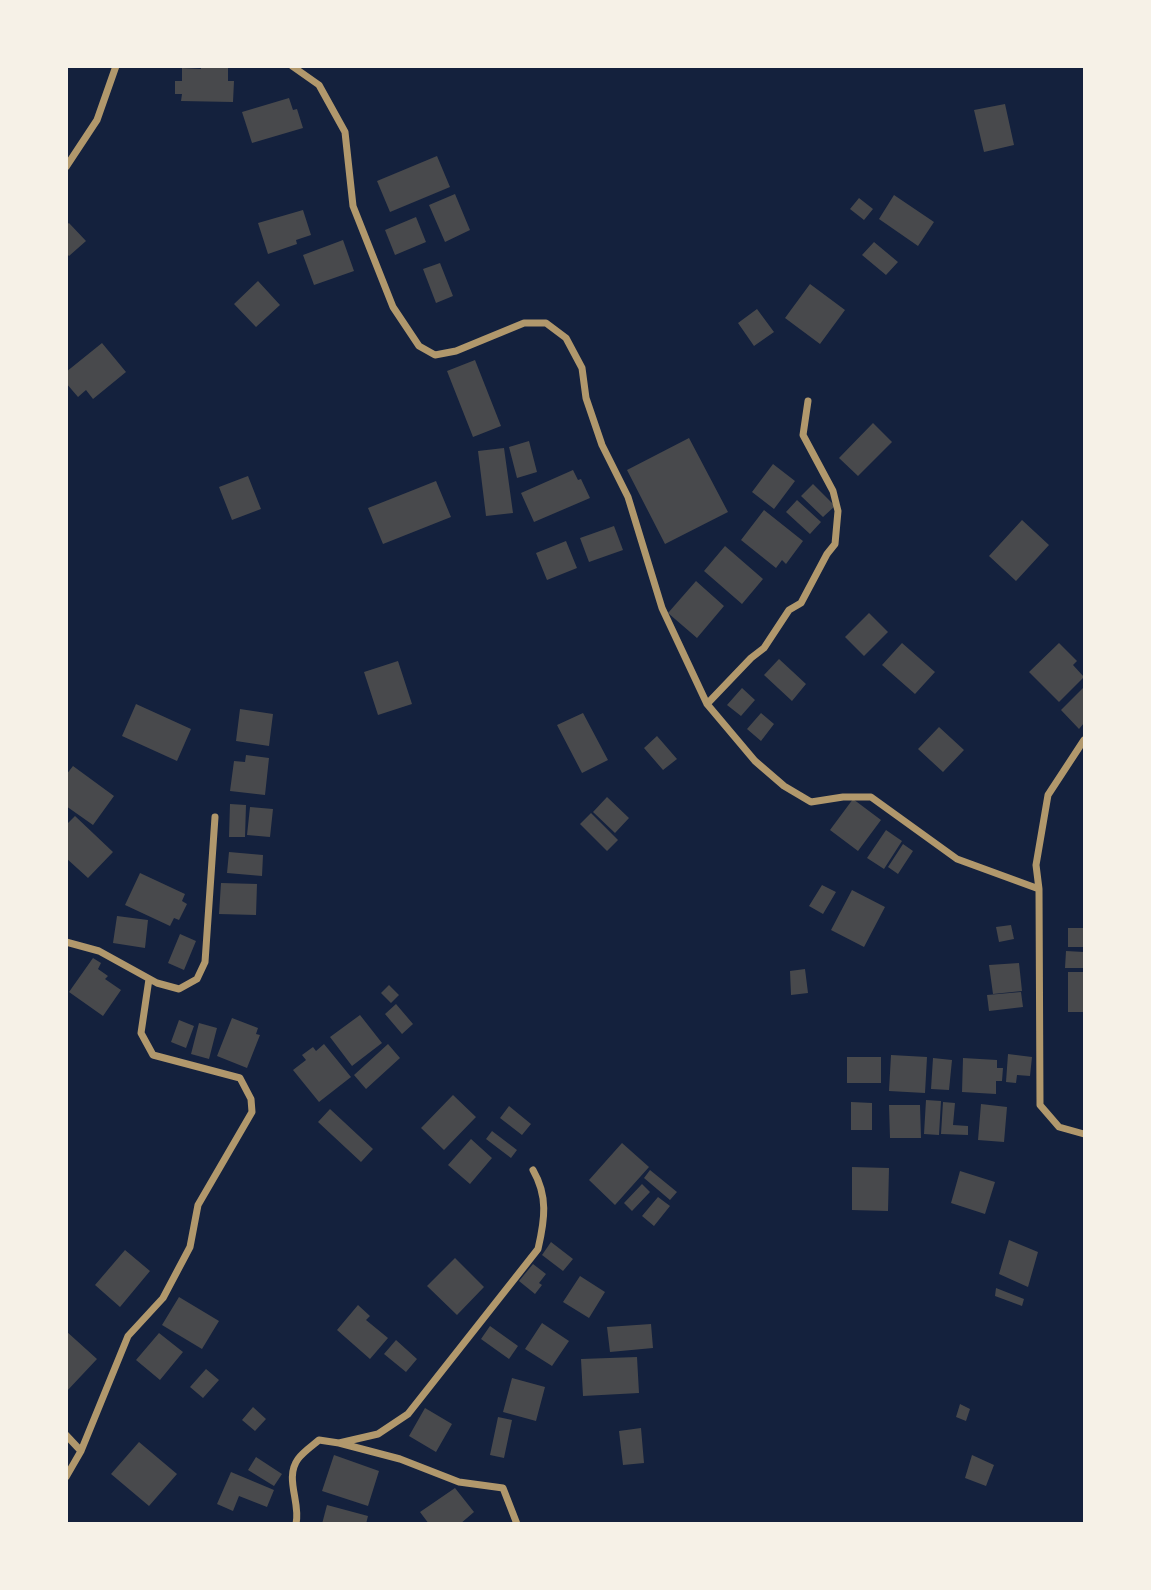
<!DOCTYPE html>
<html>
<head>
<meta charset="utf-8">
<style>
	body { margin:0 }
	#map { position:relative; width:1151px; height:1590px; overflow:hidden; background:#14213d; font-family:Barlow,sans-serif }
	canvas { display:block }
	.frame { position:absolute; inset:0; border:68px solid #f6f1e7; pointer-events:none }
</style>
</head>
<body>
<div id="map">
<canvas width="1151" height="1590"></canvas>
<div class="frame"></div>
</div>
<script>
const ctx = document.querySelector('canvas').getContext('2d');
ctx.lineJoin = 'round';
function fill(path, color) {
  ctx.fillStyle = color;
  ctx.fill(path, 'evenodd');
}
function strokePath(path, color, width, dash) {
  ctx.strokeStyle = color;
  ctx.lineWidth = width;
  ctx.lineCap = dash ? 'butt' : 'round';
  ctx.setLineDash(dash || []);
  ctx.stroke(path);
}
fill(new Path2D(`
	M 201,66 L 228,66 L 228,81 L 234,81 L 233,102 L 181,101 L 182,94 L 175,94 L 175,81 L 182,81 L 182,68 L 201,69 Z
	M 289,98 L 293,110 L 297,109 L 303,128 L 252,143 L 242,112 Z
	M 1005,104 L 1014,145 L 984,152 L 974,110 Z
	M 437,156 L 450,187 L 390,212 L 377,181 Z
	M 455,194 L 470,230 L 445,242 L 429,205 Z
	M 894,195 L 934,222 L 918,246 L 879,219 Z
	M 859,198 L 873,209 L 864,220 L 850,209 Z
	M 303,210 L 311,235 L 296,240 L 297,244 L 268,254 L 258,223 Z
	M 416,217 L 426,242 L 395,255 L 385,230 Z
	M 69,223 L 86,241 L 69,256 L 66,253 L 66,225 Z
	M 343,240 L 354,271 L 314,285 L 303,255 Z
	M 874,242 L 898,262 L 886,275 L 862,255 Z
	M 440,263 L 453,296 L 436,303 L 423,269 Z
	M 258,281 L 280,305 L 256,327 L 234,304 Z
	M 810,284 L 845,310 L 820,344 L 785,318 Z
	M 757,309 L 774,332 L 754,346 L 738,323 Z
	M 102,343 L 126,372 L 93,399 L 86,390 L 78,397 L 66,383 L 66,372 Z
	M 475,360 L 501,426 L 473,437 L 447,371 Z
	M 873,423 L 892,442 L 858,476 L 839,458 Z
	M 689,438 L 728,512 L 665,544 L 627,470 Z
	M 529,441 L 537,472 L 517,478 L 509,447 Z
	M 504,448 L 513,513 L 486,516 L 478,451 Z
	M 773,464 L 795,481 L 774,509 L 752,492 Z
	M 573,470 L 578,480 L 581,479 L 590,498 L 534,522 L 521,493 Z
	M 248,476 L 261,509 L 232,520 L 219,487 Z
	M 436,481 L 451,517 L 383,544 L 368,508 Z
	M 813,484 L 835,506 L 823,517 L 801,496 Z
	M 797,500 L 821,522 L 810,534 L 786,512 Z
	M 764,510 L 803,541 L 786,564 L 782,560 L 776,568 L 741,540 Z
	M 1022,520 L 1049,545 L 1016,581 L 989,556 Z
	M 614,526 L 623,550 L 589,562 L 580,538 Z
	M 566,541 L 577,568 L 547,580 L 536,553 Z
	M 725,546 L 763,579 L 742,604 L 704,571 Z
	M 696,581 L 724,606 L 697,638 L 668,613 Z
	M 869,613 L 888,632 L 864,656 L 845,637 Z
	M 902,643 L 935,672 L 915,694 L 882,665 Z
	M 1059,643 L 1077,661 L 1073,665 L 1084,677 L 1059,702 L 1029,672 Z
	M 779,659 L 806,684 L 792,701 L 764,675 Z
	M 398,661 L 412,704 L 378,715 L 364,672 Z
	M 1084,687 L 1084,723 L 1079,729 L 1061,710 Z
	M 742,688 L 755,700 L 741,716 L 727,705 Z
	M 136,704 L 191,729 L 177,761 L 122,736 Z
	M 240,709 L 273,714 L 269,746 L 236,741 Z
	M 583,713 L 608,760 L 582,773 L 557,725 Z
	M 761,713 L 774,724 L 761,741 L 747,729 Z
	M 939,727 L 964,750 L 943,772 L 918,749 Z
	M 657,736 L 677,759 L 663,770 L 644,748 Z
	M 246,755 L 269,758 L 265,795 L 230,791 L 234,761 L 245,762 Z
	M 73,766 L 114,796 L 93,825 L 66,806 L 66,775 Z
	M 607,797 L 629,818 L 615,833 L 593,812 Z
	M 853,799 L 881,820 L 858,851 L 830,830 Z
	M 230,804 L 246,805 L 245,837 L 229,837 Z
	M 250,807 L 273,809 L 270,837 L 247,835 Z
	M 591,813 L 618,840 L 607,851 L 580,824 Z
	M 75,816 L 113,852 L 88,878 L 66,858 L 66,825 Z
	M 886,830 L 902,841 L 884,869 L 867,858 Z
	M 903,844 L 913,851 L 898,874 L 888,867 Z
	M 229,852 L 263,855 L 262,876 L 227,873 Z
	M 140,873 L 185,894 L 182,901 L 187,904 L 179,920 L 174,918 L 170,926 L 125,905 Z
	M 221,883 L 257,884 L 256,915 L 219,914 Z
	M 822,885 L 836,892 L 823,914 L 809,906 Z
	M 852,890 L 885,907 L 864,947 L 831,930 Z
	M 117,916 L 148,920 L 145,948 L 113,943 Z
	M 1011,925 L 1014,939 L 999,942 L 996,927 Z
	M 1068,928 L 1084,928 L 1084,947 L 1068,947 Z
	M 180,934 L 196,941 L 184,970 L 168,963 Z
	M 1066,951 L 1084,952 L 1084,968 L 1065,968 Z
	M 93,958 L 101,963 L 98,969 L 108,976 L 105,979 L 121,990 L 103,1016 L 69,992 Z
	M 1019,963 L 1022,991 L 993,994 L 989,965 Z
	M 805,969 L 808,993 L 791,995 L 790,971 Z
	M 1068,972 L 1084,972 L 1084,1012 L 1068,1012 Z
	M 389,985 L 399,995 L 391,1003 L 381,993 Z
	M 1021,992 L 1023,1007 L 989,1011 L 987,995 Z
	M 396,1004 L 413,1024 L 402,1034 L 385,1014 Z
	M 360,1015 L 382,1043 L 352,1066 L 330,1037 Z
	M 232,1018 L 258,1028 L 256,1034 L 260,1035 L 247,1068 L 217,1056 Z
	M 179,1020 L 194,1026 L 186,1048 L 171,1042 Z
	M 199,1023 L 217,1028 L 209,1059 L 191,1054 Z
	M 324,1044 L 351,1077 L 319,1102 L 293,1070 L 306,1060 L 302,1055 L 313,1047 L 316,1051 Z
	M 388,1044 L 400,1058 L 366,1089 L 354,1075 Z
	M 1008,1054 L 1032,1057 L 1030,1076 L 1017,1075 L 1016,1083 L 1006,1082 Z
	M 891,1055 L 927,1057 L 925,1093 L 889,1091 Z
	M 847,1057 L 881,1057 L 881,1083 L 847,1083 Z
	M 933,1058 L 952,1060 L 949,1090 L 931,1089 Z
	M 963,1058 L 997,1060 L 997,1068 L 1003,1068 L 1002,1081 L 996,1081 L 996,1094 L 962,1092 Z
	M 453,1095 L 476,1117 L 444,1150 L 421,1128 Z
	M 926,1100 L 941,1101 L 939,1135 L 924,1134 Z
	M 851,1102 L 872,1103 L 872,1130 L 851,1130 Z
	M 943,1102 L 955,1103 L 953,1125 L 968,1126 L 968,1135 L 941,1134 Z
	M 981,1104 L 1007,1107 L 1004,1142 L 978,1140 Z
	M 889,1105 L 920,1105 L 921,1138 L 890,1138 Z
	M 509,1106 L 531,1124 L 522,1135 L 500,1118 Z
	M 330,1109 L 373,1149 L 361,1162 L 318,1122 Z
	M 492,1131 L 517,1150 L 511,1158 L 486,1139 Z
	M 471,1139 L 492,1158 L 470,1184 L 448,1165 Z
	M 622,1143 L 649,1167 L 615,1205 L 589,1180 Z
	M 852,1167 L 889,1168 L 888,1211 L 852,1210 Z
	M 650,1170 L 677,1192 L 670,1200 L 644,1178 Z
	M 960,1171 L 995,1182 L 985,1214 L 951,1203 Z
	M 642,1184 L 650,1192 L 632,1211 L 624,1203 Z
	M 658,1197 L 670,1206 L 654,1226 L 642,1216 Z
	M 1009,1240 L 1038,1252 L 1028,1287 L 999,1274 Z
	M 551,1242 L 573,1259 L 563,1271 L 542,1255 Z
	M 125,1250 L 150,1271 L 120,1307 L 95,1285 Z
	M 455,1258 L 484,1287 L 457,1315 L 427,1286 Z
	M 533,1264 L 546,1274 L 539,1283 L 542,1285 L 535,1294 L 519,1281 Z
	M 580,1276 L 605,1292 L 589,1318 L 563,1302 Z
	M 996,1288 L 1024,1299 L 1022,1306 L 995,1296 Z
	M 179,1297 L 219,1321 L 202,1349 L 162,1325 Z
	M 358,1305 L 370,1316 L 366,1320 L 388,1338 L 370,1359 L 337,1330 Z
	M 542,1323 L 569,1341 L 552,1366 L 525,1349 Z
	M 651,1324 L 653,1348 L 610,1352 L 607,1327 Z
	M 490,1326 L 518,1346 L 509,1359 L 481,1339 Z
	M 66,1331 L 97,1359 L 66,1392 Z
	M 159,1333 L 183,1352 L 160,1380 L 136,1360 Z
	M 396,1340 L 417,1359 L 406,1372 L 384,1354 Z
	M 637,1357 L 639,1393 L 583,1396 L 581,1359 Z
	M 206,1369 L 219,1380 L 203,1398 L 190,1387 Z
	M 512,1378 L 545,1387 L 536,1421 L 503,1412 Z
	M 960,1404 L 970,1409 L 966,1421 L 956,1417 Z
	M 253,1407 L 266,1419 L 255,1431 L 242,1420 Z
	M 425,1408 L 452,1424 L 436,1452 L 409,1436 Z
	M 498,1417 L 512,1420 L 504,1458 L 490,1455 Z
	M 641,1428 L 644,1463 L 623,1465 L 619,1431 Z
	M 139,1442 L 177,1474 L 149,1506 L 111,1474 Z
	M 334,1455 L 379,1471 L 368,1506 L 322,1491 Z
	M 972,1455 L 994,1465 L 986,1486 L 965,1478 Z
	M 256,1457 L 282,1474 L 274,1486 L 248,1470 Z
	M 231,1472 L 274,1490 L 267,1507 L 239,1496 L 233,1511 L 217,1504 Z
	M 455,1488 L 474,1512 L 460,1524 L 429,1524 L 420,1512 Z
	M 327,1505 L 368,1516 L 366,1524 L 322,1524 Z`), '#48494c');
strokePath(new Path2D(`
	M 292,66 L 319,85 L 345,132 L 353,206 L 393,307 L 419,346 L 435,355 L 456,351 L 524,323 L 546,323 L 566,338 L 582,368 L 586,398 L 602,445 L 628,497 L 662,608 L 707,704 L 755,761 L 784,786 L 811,802 L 843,797 L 871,797 L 957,859 L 1039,889 L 1040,1105 L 1059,1127 L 1084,1134
	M 66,167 L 97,120 L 116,66
	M 707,704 L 751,658 L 764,648 L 789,610 L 801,603 L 827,554 L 835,544 L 838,511 L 833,491 L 803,435 L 808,401
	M 1039,889 L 1036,865 L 1048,795 L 1084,740
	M 66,942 L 99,951 L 157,983 L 179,989 L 197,979 L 205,962 L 215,817
	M 66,1435 L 81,1451
	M 339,1443 L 400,1459 L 459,1482 L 503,1488 L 517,1524
	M 66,1477 L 81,1451 L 128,1336 L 163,1298 L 190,1247 L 198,1205 L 252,1112 L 251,1099 L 240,1078 L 153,1055 L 141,1033 L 149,979
	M 296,1524 C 301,1503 284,1478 298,1459 C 303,1452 312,1446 319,1440 L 339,1443 L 378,1434 L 408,1414 L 538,1249 C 545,1219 548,1196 533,1170`), '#b1986c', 7);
</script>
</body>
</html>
